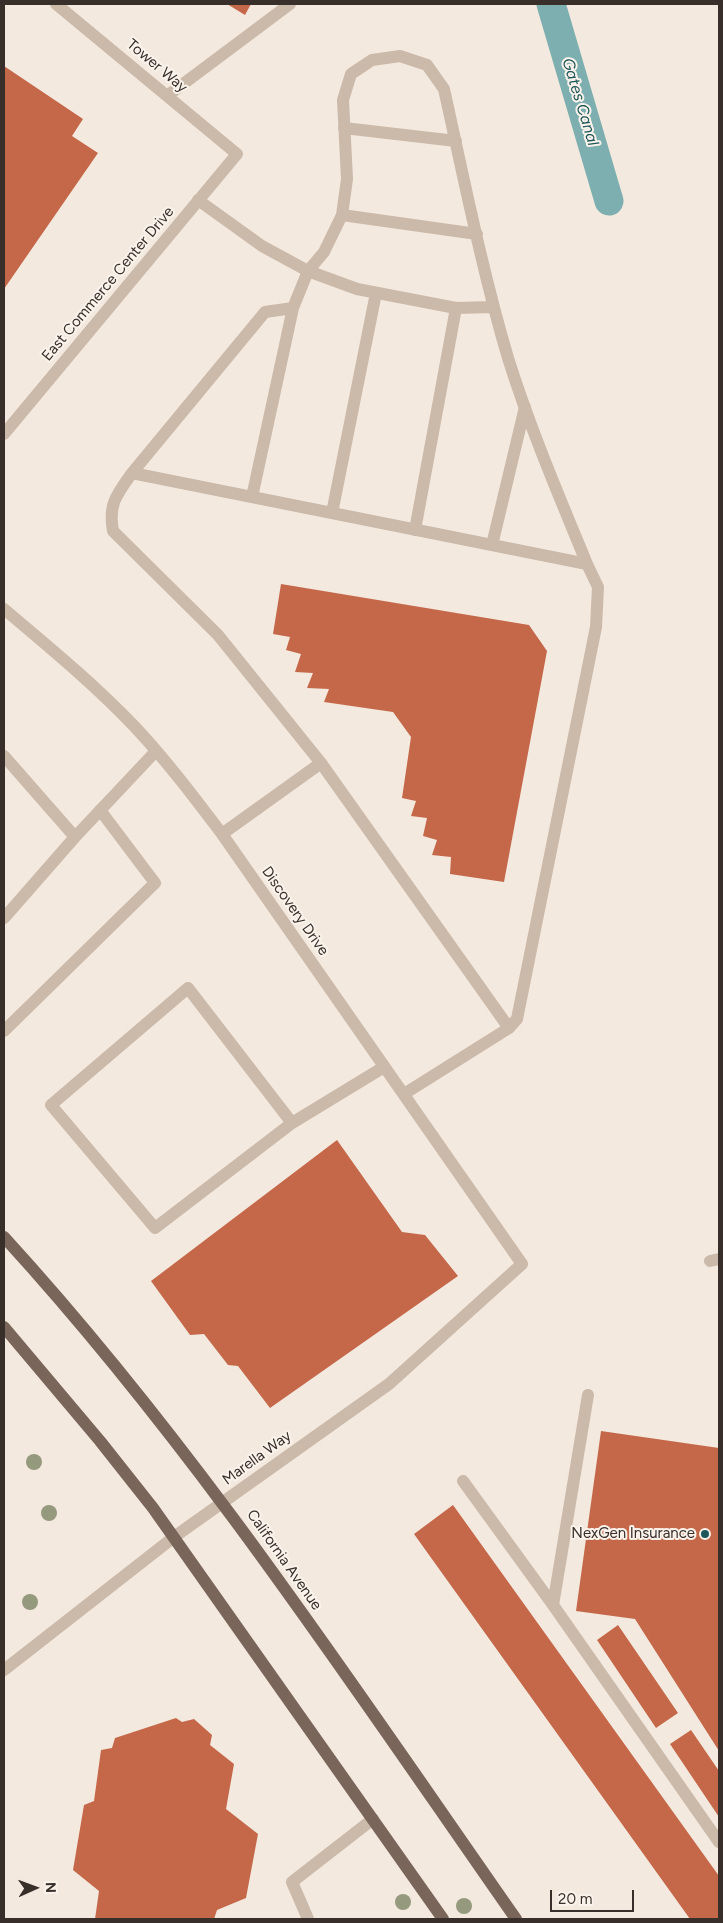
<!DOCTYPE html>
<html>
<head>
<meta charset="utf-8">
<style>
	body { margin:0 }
	#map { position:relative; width:723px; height:1923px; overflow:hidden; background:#f3e9de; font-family:Figtree,sans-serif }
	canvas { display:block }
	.frame { position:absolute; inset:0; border:5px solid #382e2a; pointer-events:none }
	.north { position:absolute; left:10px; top:1863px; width:50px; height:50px; -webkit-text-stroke:4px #faf3eb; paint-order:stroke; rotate:88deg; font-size:14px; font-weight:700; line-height:20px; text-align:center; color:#382e2a }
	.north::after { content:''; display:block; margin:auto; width:18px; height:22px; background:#382e2a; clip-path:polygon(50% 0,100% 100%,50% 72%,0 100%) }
	.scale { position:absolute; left:550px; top:1890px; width:84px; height:22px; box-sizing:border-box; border:2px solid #382e2a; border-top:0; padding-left:6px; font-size:15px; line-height:18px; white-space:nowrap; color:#382e2a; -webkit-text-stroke:4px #faf3eb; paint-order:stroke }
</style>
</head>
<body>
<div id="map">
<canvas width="723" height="1923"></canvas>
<div class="frame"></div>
<div class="north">N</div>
<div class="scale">20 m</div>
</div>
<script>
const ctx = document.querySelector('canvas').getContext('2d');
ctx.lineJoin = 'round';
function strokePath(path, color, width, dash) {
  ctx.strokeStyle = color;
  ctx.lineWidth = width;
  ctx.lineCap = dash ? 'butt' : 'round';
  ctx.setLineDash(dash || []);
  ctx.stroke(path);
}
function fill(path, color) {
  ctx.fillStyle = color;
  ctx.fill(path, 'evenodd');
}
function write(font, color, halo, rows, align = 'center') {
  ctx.font = font + ' Figtree,sans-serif';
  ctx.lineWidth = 4;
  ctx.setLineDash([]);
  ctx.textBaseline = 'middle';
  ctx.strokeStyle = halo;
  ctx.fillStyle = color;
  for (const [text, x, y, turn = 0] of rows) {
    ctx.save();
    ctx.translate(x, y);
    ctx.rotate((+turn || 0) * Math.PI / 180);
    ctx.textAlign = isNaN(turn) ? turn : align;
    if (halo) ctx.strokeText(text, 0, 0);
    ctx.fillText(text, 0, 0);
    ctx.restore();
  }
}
strokePath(new Path2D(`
	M 551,4 L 609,201`), '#7daeb0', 29);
fill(new Path2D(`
	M 227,4 L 251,4 L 245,15 Z
	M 4,66 L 83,119 L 72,136 L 98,153 L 4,289 Z
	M 281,584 L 529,625 L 547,651 L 504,882 L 450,874 L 451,857 L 432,855 L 437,840 L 423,836 L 427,818 L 411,816 L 416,801 L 402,798 L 411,737 L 393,712 L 324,702 L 329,689 L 307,688 L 313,673 L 295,672 L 301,654 L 286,650 L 290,637 L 273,634 Z
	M 337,1140 L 402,1232 L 425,1235 L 458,1276 L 270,1408 L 238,1366 L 228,1365 L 204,1334 L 190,1335 L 151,1281 Z
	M 601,1431 L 719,1448 L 719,1751 L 635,1619 L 576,1611 Z
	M 453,1505 L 719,1876 L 719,1919 L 690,1919 L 414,1534 Z
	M 618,1625 L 678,1713 L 656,1728 L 597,1640 Z
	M 176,1718 L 182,1722 L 194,1719 L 212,1735 L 210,1745 L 234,1764 L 226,1809 L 258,1834 L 246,1898 L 217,1910 L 214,1919 L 95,1919 L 99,1891 L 73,1870 L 84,1805 L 94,1801 L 101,1750 L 112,1748 L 115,1738 Z
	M 691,1730 L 719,1771 L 719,1817 L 670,1744 Z`), '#c5684a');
strokePath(new Path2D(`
	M 167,96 L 290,4
	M 344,128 L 456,141
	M 198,200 L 262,246 L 308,271 L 357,289 L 456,308 L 494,307
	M 342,215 L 477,234
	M 4,434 L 237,154 L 56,4
	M 132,473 L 265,312 L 293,308 L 308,271 L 324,252 L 342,215 L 347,179 L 343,100 L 351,74 L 372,60 L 400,56 L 427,65 L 444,89 C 464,179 482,270 508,358 C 530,428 559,496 587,564
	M 252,497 L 293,308
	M 332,513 L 376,293
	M 415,530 L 456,308
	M 492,545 L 525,407
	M 4,609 C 49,647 94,684 135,727 C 166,760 194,797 222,834 L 522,1264 L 389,1384 L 174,1537 L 4,1670
	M 4,756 L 75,837 L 156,751
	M 321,763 L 509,1028
	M 222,834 L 321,763 L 218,635 L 113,531 C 108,504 117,494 132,473 L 587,564 L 598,587 L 596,627 L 517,1019 L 509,1028 L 404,1094
	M 4,918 L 75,837
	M 4,1031 L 155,883 L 100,810
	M 292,1123 L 155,1228 L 51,1105 L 188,988 L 292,1123 L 384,1067
	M 710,1261 L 719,1259
	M 463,1481 L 553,1605 L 719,1842
	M 553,1605 L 588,1395
	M 308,1919 L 292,1882 L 373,1819`), '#cbb9aa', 12);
strokePath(new Path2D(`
	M 4,1237 C 196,1447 353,1686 516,1919
	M 4,1327 L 100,1441 L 153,1508 L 443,1919`), '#7a655b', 12);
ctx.fillStyle = '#95997d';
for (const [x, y] of [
	[34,1462],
	[49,1513],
	[30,1602],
	[403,1902],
	[464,1906]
]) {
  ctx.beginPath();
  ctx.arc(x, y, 8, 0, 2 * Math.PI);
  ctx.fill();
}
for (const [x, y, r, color] of [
	[705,1534,5,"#1f565a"]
]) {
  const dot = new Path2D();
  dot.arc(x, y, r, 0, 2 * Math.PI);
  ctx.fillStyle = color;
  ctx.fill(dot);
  strokePath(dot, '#faf3eb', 2);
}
write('15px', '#382e2a', '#faf3eb', [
	["Tower Way",157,66,40],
	["East Commerce Center Drive",108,284,-50],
	["Discovery Drive",295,911,55],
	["Marella Way",257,1458,-36],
	["California Avenue",284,1560,55]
]);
write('15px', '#382e2a', '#faf3eb', [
	["NexGen Insurance",695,1534]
], 'right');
write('italic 16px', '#1f565a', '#faf3eb', [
	["Gates Canal",580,102,73]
]);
</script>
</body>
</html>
